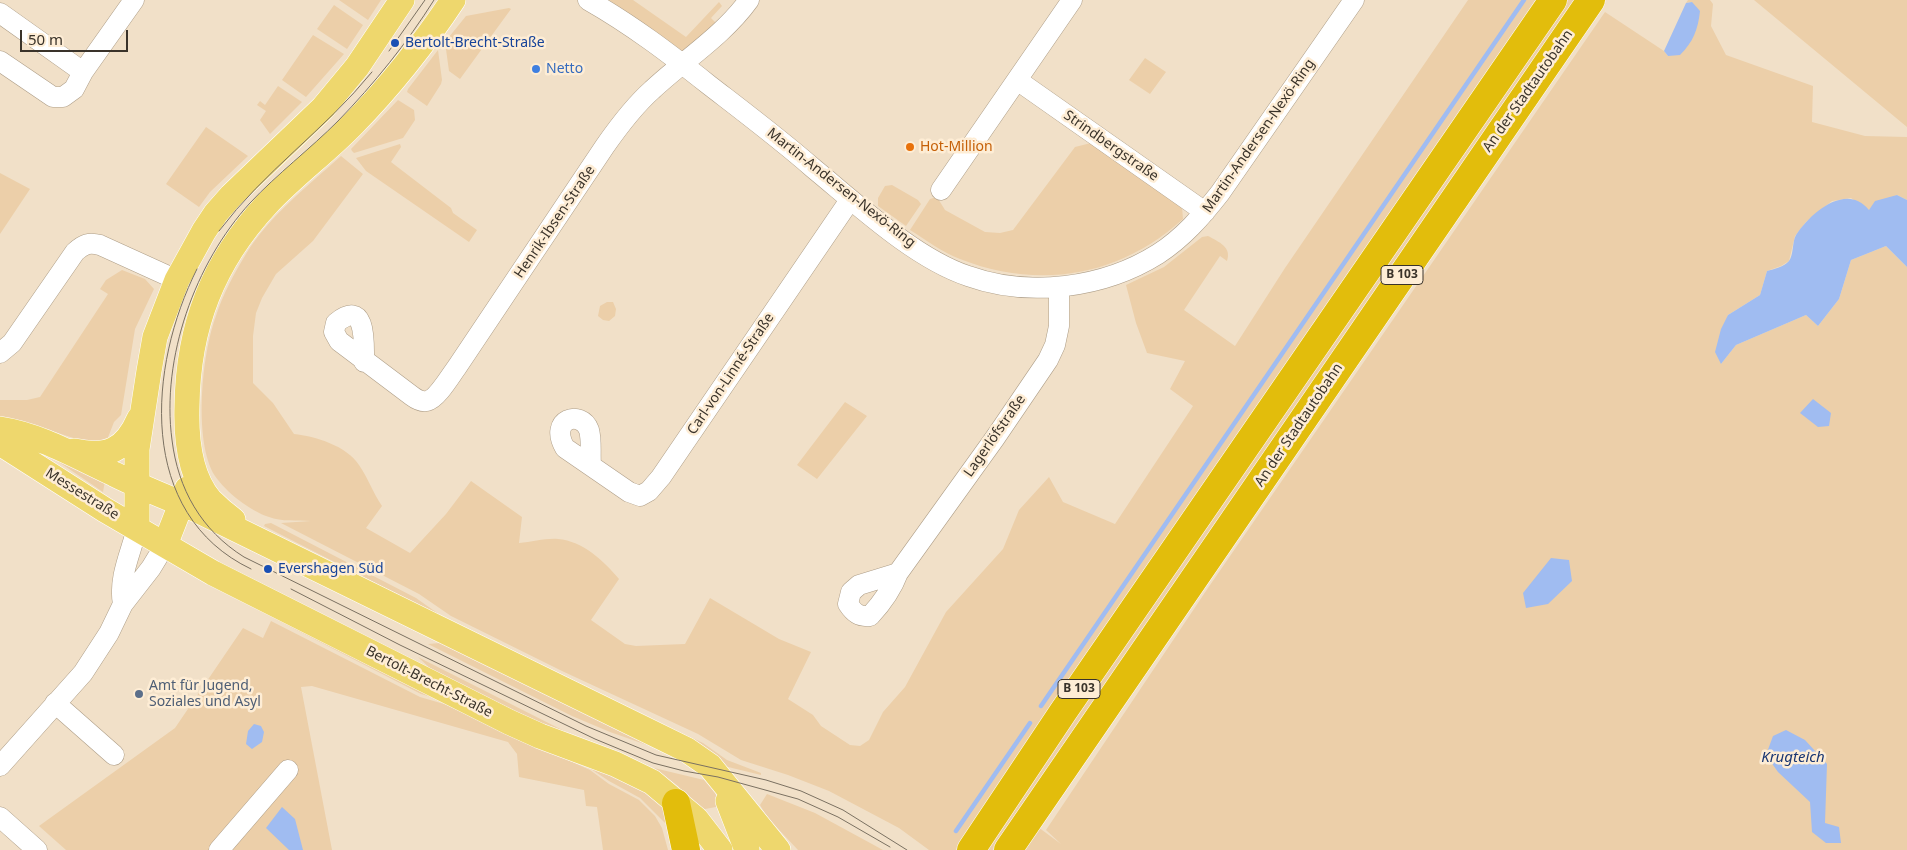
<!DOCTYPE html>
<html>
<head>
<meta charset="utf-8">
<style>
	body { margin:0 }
	#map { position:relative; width:1907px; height:850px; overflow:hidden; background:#f1e0c8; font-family:"Noto Sans",sans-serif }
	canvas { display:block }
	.scale { position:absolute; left:20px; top:30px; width:108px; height:22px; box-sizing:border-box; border:2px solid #3a332a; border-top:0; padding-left:6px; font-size:15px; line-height:18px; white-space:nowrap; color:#3a332a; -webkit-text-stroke:4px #feedd5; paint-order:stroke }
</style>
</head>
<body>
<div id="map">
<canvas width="1907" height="850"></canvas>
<div class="scale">50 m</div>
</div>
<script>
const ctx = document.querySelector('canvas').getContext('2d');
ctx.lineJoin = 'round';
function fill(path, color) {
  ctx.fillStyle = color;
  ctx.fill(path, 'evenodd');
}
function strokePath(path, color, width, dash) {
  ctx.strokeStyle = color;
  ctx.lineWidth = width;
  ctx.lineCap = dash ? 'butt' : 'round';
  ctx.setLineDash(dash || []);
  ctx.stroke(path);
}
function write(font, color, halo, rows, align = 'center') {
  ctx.font = font + ' "Noto Sans",sans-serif';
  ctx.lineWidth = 5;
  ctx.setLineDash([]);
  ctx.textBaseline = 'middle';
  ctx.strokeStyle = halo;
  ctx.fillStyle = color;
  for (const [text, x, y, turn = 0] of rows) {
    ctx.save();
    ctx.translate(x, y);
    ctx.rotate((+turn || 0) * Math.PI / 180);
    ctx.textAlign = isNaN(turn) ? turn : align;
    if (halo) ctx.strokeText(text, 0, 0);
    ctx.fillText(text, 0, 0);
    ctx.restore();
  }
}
fill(new Path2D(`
	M 339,0 L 381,0 L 368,20 Z
	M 609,0 L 633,0 L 686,37 L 719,2 L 722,6 L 711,18 L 718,25 L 683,51 L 677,50 L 672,47 Z
	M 1468,0 L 1542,0 L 958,850 L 929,850 L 899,828 L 829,791 L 788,775 L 741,760 L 698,734 L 562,671 L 451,616 L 419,594 L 281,523 L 311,521 C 298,520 281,522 269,517 C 250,511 226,492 215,476 C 193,441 202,353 216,316 C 223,294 234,274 246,254 C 270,215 308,186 341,156 L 363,174 L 313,241 L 276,274 L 262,298 L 256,313 L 253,336 L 253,383 L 273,403 L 294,434 C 315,436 347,446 359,465 C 368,478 373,493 382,506 L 366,528 L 410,553 L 446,514 L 471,481 L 522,517 L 519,543 C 532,542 546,538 558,539 C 583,541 604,561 619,579 L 591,620 L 625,644 L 636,646 L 685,644 L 710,598 L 779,639 L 811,652 L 788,699 L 813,715 L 821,726 L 850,745 L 860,746 L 869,740 L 883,712 L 905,687 L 946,612 L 1003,549 L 1019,510 L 1049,477 L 1063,502 L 1115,524 L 1193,406 L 1170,389 L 1185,361 L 1147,353 L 1136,323 L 1126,285 L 1164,267 L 1202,237 L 1208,236 C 1219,242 1232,247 1227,261 L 1220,256 L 1184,310 L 1235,346 L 1285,268 Z
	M 1565,0 L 1576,0 L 994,850 L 980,850 Z
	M 1600,0 L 1606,0 L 1038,827 L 1061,844 L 1046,830 L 1208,588 L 1605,12 L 1664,51 L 1668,56 L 1692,2 L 1686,3 L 1688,0 L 1710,0 L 1713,4 L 1711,26 L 1726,55 L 1813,86 L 1812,122 L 1865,136 L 1907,137 L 1907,200 L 1897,195 L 1869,210 L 1851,198 L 1832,201 L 1806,222 L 1795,236 L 1789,261 L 1781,266 L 1767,271 L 1760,295 L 1728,315 L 1721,364 L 1736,345 L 1806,315 L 1818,326 L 1839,299 L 1851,260 L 1886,246 L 1907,267 L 1907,850 L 1017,850 Z
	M 1754,0 L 1907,0 L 1907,127 Z
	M 334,5 L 363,25 L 347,49 L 317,29 Z
	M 509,8 L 511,9 L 460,79 L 449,71 L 445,42 L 466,16 Z
	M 313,35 L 344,54 L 306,97 L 282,80 Z
	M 438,50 L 442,80 L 441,84 L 427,106 L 407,92 L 408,89 Z
	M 1145,58 L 1166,72 L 1150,94 L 1129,80 Z
	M 278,86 L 302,102 L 270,134 L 260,120 L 266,111 L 257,105 L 260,101 L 265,105 Z
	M 398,100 L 414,110 L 415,120 L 403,138 L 354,153 L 352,151 L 351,149 Z
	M 206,127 L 248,156 L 210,192 L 199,207 L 166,184 Z
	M 1091,143 L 1182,207 L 1183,219 C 1119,277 1039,290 960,259 C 942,252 926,240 910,230 L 930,199 L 937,197 L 945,210 L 985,232 L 1000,233 L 1013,230 L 1075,147 Z
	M 400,144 L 401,147 L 391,162 L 451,208 L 453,213 L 477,230 L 469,242 L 366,171 L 356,158 Z
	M 0,173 L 30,189 L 0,234 Z
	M 892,185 L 918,200 L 921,204 L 906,226 L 878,206 L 878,198 L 885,186 Z
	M 122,270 L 145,279 L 154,289 L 135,329 L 121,415 L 114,422 L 107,440 L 89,443 L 33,425 L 0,418 L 0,400 L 27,400 L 40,397 L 108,294 L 100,289 L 106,280 Z
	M 607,302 L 613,302 L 616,309 L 615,316 L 609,321 L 603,320 L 598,316 L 600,306 Z
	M 845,402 L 867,416 L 817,479 L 797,465 Z
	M 50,456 L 106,475 L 103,492 Z
	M 271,523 L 416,598 L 450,622 L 703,743 L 727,760 L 761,773 L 761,775 L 724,766 L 447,625 L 409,600 L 264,526 L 265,524 Z
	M 228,588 L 445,701 L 421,694 L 225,593 Z
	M 271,621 L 420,697 L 444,704 L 590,770 L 609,784 L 639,800 L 655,816 L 662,828 L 668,850 L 603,850 L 597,807 L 586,806 L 584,790 L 519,777 L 517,754 L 508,742 L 312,686 L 301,687 L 332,850 L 66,850 L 39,826 L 175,728 L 243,628 L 263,638 Z
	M 440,643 L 452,645 L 664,751 L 610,732 L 572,716 L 428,644 Z
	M 418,657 L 578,738 L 521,715 L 433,671 Z
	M 555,752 C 576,759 652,790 662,806 C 665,811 666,819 667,825 L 640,798 L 609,781 L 591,769 Z
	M 654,768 L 704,780 L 715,793 L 721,806 L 700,810 L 678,786 Z
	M 767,794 L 815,813 L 883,850 L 798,850 L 767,817 L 760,805 Z`), '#eccfa9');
fill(new Path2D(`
	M 1692,2 L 1700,11 C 1698,30 1693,42 1680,55 L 1668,56 L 1664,51 L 1686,3 Z
	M 1897,195 L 1907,200 L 1907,267 L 1886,246 L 1851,260 L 1839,299 L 1818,326 L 1806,315 L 1736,345 L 1721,364 L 1715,352 L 1721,329 L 1728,315 L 1760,295 L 1767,271 C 1774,269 1784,267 1789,261 C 1794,254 1792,242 1796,235 C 1811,212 1847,182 1869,210 L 1875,201 Z
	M 1813,399 L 1831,413 L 1829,426 L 1818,427 L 1800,413 Z
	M 1551,558 L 1569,560 L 1572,581 L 1548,604 L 1526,608 L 1523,593 Z
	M 254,724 L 261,726 L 264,732 L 262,742 L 252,749 L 246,744 L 248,731 Z
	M 1786,730 L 1805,740 L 1827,764 L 1825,823 L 1839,827 L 1841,843 L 1826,843 L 1812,832 L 1810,802 L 1778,772 L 1766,755 L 1773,736 Z
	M 282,807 L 295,819 L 303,850 L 289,850 L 266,828 Z`), '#a0bcf1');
strokePath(new Path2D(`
	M 1041,706 L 1524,0
	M 956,831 L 1030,723`), '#a0bcf1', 4.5);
const minor = new Path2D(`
	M 588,0 C 632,25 670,54 709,85 C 744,112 780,139 813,168 C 857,204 914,258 968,276 C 1029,298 1104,288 1158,254 C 1183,238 1202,216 1220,193 L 1354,0
	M 0,13 L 83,72
	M 0,61 L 53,97 L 63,97 L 74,89 L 83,72 L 134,0
	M 1017,80 L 1205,212
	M 941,190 L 1072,0
	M 0,353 L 12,343 L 75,252 C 84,244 89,242 100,245 L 177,280
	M 364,362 C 364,344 367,297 336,323 L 334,332 L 339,341 L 412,396 C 416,399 422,402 427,401 C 437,399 451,375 457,367 L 605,146 C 619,126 634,106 652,90 C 684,60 723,36 749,0
	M 591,465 C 590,455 592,440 589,430 C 581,409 548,419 565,448 L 629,492 L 640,496 L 649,491 L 661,477 L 850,200
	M 898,573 L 859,585 L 851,592 L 848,604 C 854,613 859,617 870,616 C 882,603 892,589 898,573 L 995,438 L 1048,360 L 1055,345 L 1059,326 L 1059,287
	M 123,604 C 118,578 131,553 137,528
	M 55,703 L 114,755
	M 0,766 L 83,673 L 109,633 L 123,604 L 151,568 L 165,545
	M 0,817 L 37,850
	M 219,850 L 288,770`);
const major = new Path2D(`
	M 0,429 C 40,435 77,457 114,474 C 140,487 168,498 195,509 L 687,750 L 710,766 L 778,850
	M 0,443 L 105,510 L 213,573 L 509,722 L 540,736 L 615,764 L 652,782 L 696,819 L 720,850
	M 74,451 C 107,458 125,451 139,419
	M 233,520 C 225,514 217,507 210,500 C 189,475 186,437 187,406 C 188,326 213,262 267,204 C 294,175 326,152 353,124 C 388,89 426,41 453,0
	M 137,528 L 137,449 L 149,371 L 155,337 L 177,280 L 204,231 L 216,213 L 231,196 L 323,108 L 357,67 L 402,0
	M 165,545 L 187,489
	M 728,801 L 747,850`);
const highway = new Path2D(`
	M 676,803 L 686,850
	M 971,850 L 1063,712 L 1553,0
	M 1008,850 L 1591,0`);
strokePath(minor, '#ad9d87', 21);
strokePath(major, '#fff', 26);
strokePath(highway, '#fff', 29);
strokePath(minor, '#fff', 20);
strokePath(major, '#eed76d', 25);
strokePath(highway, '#e2bd0c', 28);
strokePath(new Path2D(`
	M 434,0 C 407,43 374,84 338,121 C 310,149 277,174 250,203 C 195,263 161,358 172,440 C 178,489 201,530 244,557 L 586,726 L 656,755 L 766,780 L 801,791 L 843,810 L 907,850
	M 389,51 L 425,0
	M 219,231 C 264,171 325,130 372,72
	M 197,269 C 148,366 136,514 251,569
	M 291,589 L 400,645 L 595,739 L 653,763 L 684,771 L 718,777 L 798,799 L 838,817 L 890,847`), '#7a7061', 1);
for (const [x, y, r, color] of [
	[395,43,5,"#1a4fb4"],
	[536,69,5,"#3f7fe0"],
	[910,147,5,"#e8710a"],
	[268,569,5,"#1a4fb4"],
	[139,694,5,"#5c6f8a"]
]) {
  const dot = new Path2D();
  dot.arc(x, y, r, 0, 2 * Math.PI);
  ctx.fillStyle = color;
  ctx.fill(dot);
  strokePath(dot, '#feedd5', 2);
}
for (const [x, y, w] of [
	[1402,275,42],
	[1079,689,42]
]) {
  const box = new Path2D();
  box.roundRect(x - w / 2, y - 9.5, w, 19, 4);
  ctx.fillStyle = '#feedd5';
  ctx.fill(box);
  strokePath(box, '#3a332a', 1);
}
write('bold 12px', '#3a332a', null, [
	["B 103",1402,275],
	["B 103",1079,689]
]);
write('14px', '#164399', '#feedd5', [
	["Bertolt-Brecht-Straße",405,43],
	["Evershagen Süd",278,569]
], 'left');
write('14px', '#366cbe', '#feedd5', [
	["Netto",546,69]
], 'left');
write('14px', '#3a332a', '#feedd5', [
	["An der Stadtautobahn",1528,91,-55],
	["Martin-Andersen-Nexö-Ring",1259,136,-55],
	["Strindbergstraße",1111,146,35],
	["Martin-Andersen-Nexö-Ring",841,188,38],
	["Henrik-Ibsen-Straße",555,222,-56],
	["Carl-von-Linné-Straße",731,374,-56],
	["An der Stadtautobahn",1299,425,-56],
	["Lagerlöfstraße",995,436,-55],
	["Messestraße",82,494,32],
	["Bertolt-Brecht-Straße",429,682,27]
]);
write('14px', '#c56008', '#feedd5', [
	["Hot-Million",920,147]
], 'left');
write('14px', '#4e5e75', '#feedd5', [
	["Amt für Jugend,",149,686],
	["Soziales und Asyl",149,702]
], 'left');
write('italic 15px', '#183572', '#feedd5', [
	["Krugteich",1793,758]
]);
</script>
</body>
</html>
